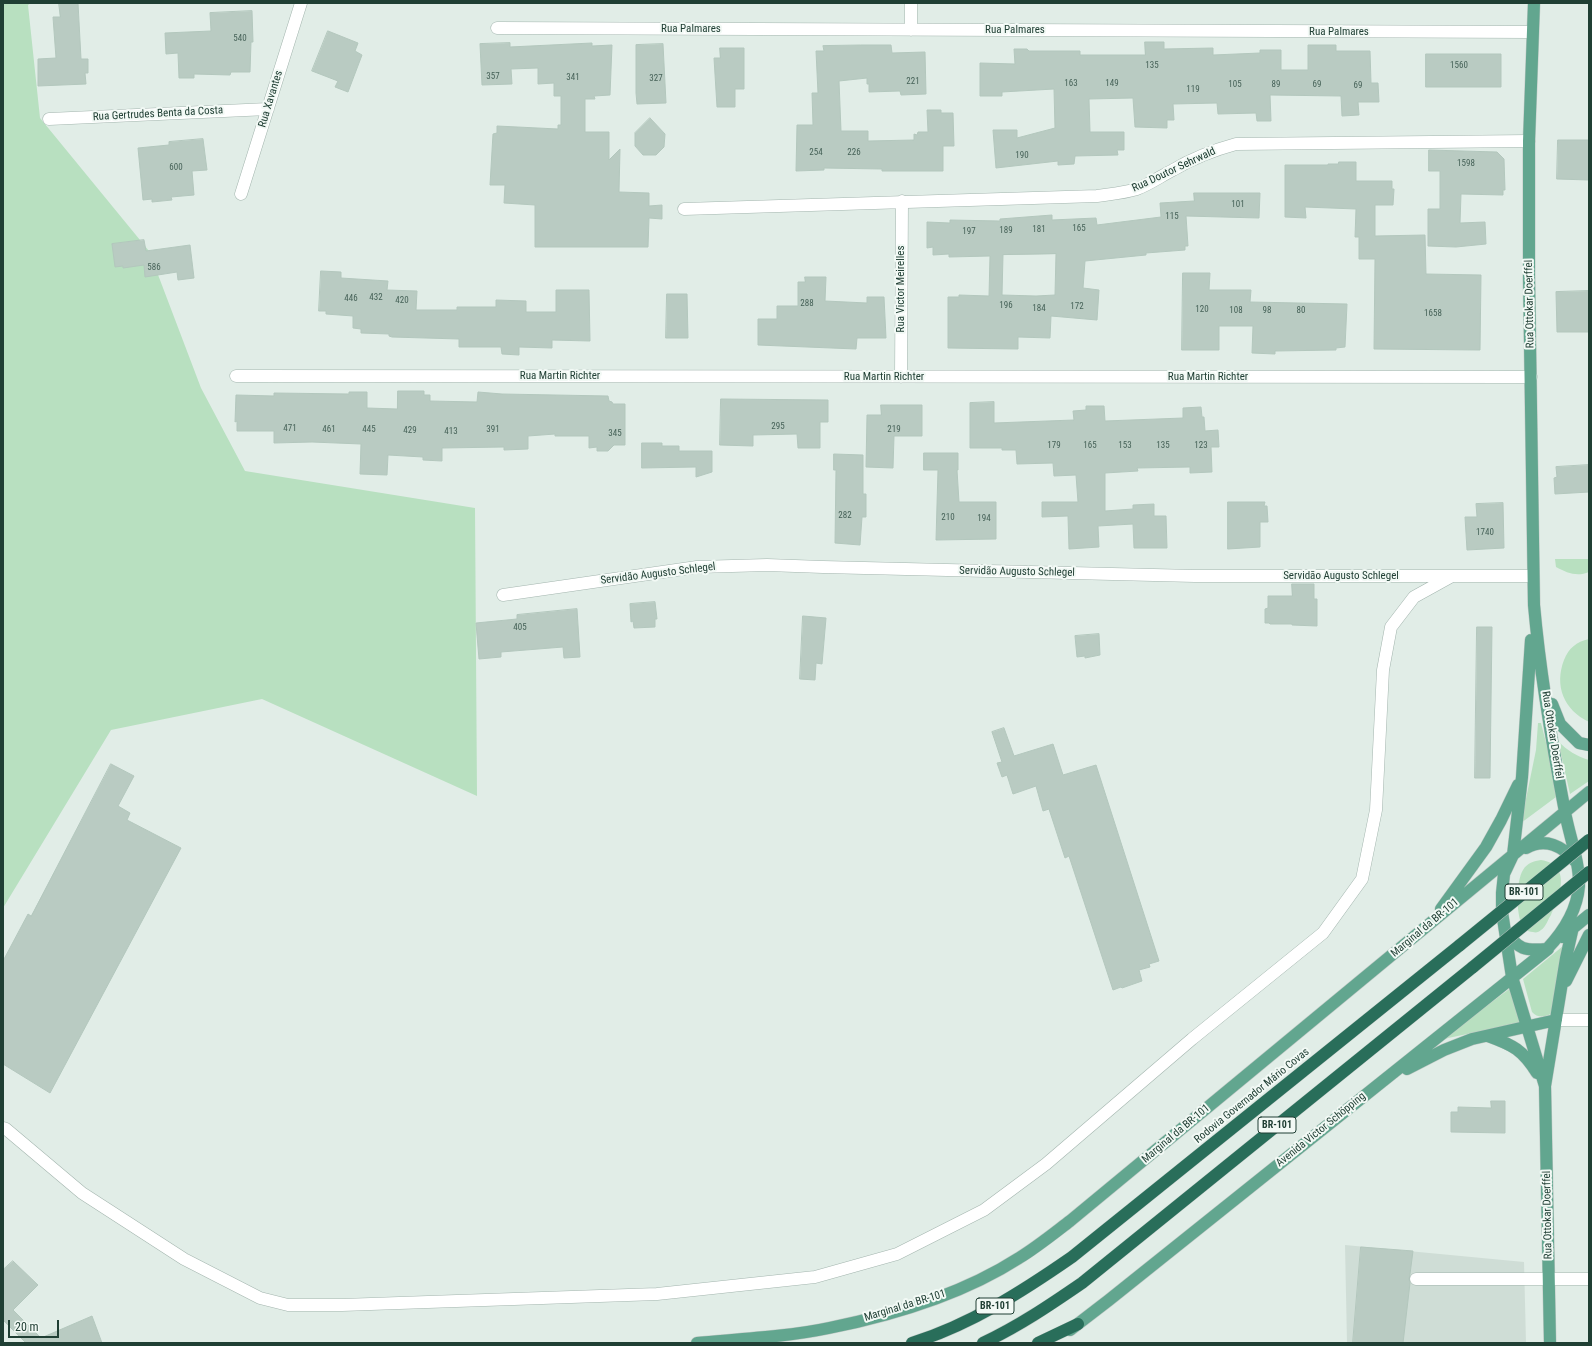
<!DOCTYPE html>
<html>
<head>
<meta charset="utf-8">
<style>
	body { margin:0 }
	#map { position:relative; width:1592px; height:1346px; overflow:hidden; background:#e1ede7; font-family:"Roboto Condensed",sans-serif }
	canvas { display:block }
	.frame { position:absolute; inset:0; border:4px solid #203f34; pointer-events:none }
	.scale { position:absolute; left:8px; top:1320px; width:51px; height:18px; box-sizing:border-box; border:2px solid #203f34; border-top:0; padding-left:5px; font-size:12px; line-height:14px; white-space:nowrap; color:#203f34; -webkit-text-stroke:3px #f2f9f5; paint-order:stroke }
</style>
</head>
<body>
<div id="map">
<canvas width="1592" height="1346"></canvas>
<div class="frame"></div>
<div class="scale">20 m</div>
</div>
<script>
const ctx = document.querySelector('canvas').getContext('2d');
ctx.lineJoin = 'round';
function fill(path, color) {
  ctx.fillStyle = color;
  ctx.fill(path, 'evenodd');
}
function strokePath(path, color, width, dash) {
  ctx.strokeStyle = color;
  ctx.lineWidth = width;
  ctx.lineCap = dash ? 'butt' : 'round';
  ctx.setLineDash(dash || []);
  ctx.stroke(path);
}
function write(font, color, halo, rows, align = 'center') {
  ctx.font = font + ' "Roboto Condensed",sans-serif';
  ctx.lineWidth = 4;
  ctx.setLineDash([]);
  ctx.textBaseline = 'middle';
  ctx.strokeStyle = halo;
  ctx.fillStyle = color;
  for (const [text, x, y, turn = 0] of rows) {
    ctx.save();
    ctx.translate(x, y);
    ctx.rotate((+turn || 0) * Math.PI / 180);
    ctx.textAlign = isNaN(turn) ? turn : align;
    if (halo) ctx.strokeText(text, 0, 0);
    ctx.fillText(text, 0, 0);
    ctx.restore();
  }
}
fill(new Path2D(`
	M 1345,1245 L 1524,1262 L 1526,1343 L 1347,1343 Z`), '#cfddd6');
fill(new Path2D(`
	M 3,3 L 31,3 L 28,5 L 40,118 L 149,251 L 201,388 L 245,471 L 475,508 L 477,796 L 262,699 L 111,730 L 3,908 Z
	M 1555,559 L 1589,559 L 1589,572 C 1577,577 1567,573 1556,567 Z
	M 1589,639 L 1589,722 C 1564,710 1554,686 1564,660 C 1569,648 1576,642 1589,639 Z
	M 1538,723 L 1541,723 L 1558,790 L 1556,797 L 1521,823 L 1536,750 Z
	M 1558,741 C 1568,751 1576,756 1589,760 L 1589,781 L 1570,794 Z
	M 1541,860 C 1572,865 1560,896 1551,915 C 1548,919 1546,927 1541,930 C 1539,932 1536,933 1533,932 C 1530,932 1527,931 1525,929 C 1515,920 1516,880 1523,870 C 1527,863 1534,861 1541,860 Z
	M 1563,946 L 1554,1012 C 1547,1017 1538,1019 1532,1012 L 1523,979 Z
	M 1512,987 L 1521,1023 L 1448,1038 L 1435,1044 Z`), '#b8e0c0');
const building = new Path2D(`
	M 59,3 L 78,3 L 81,59 L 88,59 L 88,73 L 85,73 L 86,84 L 38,86 L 38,59 L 56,58 L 53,17 L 60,17 Z
	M 252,11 L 253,42 L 251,42 L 250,72 L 231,72 L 230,75 L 194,74 L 194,78 L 179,78 L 178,53 L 166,54 L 165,33 L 211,31 L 210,13 Z
	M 328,31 L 358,43 L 355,51 L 362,55 L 348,92 L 335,87 L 338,81 L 312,71 Z
	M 1145,42 L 1164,42 L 1164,49 L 1213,48 L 1213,55 L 1260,53 L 1260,50 L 1281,50 L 1281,70 L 1308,70 L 1308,45 L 1336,45 L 1336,51 L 1370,51 L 1371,83 L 1378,83 L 1379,102 L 1358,102 L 1359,115 L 1342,116 L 1341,96 L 1270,95 L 1271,121 L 1257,121 L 1256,113 L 1218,114 L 1217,103 L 1173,104 L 1174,120 L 1167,120 L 1167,128 L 1135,127 L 1133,98 L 1089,99 L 1090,132 L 1124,132 L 1124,150 L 1117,150 L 1118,155 L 1075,156 L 1074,164 L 1058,165 L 1058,161 L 996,168 L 993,130 L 1017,130 L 1017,138 L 1055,128 L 1054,89 L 1002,92 L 1002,96 L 980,96 L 980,63 L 1015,64 L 1014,49 L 1027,49 L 1029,51 L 1080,51 L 1080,55 L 1145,55 Z
	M 510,43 L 510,47 L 592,43 L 592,46 L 612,45 L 610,95 L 594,96 L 595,99 L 585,99 L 585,132 L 609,132 L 609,160 L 620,149 L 619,192 L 649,193 L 649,206 L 662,205 L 662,219 L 649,218 L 648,247 L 535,247 L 535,205 L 504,203 L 505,185 L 490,185 L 493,134 L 497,133 L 497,126 L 558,129 L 558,125 L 561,125 L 561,96 L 554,96 L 554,83 L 538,84 L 538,68 L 511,69 L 512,84 L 482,85 L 480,44 Z
	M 663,44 L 666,103 L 637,104 L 636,93 L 636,45 Z
	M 861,45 L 891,45 L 892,53 L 925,52 L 926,94 L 901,95 L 900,91 L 869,92 L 869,84 L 867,84 L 867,78 L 839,81 L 841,131 L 868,131 L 868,141 L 914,140 L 914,134 L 917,135 L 918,132 L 928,132 L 927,110 L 941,110 L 941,113 L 953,113 L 954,146 L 943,146 L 943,171 L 882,171 L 882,169 L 824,168 L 824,170 L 796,171 L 797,125 L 813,125 L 812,93 L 818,93 L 816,51 L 824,51 L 823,46 Z
	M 720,48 L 744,48 L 744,89 L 735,89 L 735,107 L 717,107 L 714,58 L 720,58 Z
	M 1426,54 L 1501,54 L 1501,87 L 1426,87 Z
	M 650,118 L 665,134 L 664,147 L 656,155 L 643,155 L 635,146 L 635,133 Z
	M 203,139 L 207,170 L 192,171 L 194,195 L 171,197 L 172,200 L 152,202 L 152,199 L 143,200 L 138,148 L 169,145 L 169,142 Z
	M 1558,140 L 1589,140 L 1589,180 L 1557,179 Z
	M 1429,150 L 1497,152 L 1504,159 L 1505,190 L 1503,190 L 1503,195 L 1461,194 L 1460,223 L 1485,222 L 1486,244 L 1456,247 L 1428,246 L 1428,209 L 1440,209 L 1440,171 L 1429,171 Z
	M 1339,162 L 1356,162 L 1356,181 L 1392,181 L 1392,189 L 1394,189 L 1393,205 L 1375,205 L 1375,236 L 1425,235 L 1426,274 L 1481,275 L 1480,350 L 1374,349 L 1375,259 L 1359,259 L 1359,237 L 1355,237 L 1356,209 L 1305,207 L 1306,218 L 1285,217 L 1285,165 L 1328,165 L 1328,164 L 1338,164 Z
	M 1194,193 L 1260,193 L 1259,218 L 1186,216 L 1188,246 L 1185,246 L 1185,250 L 1146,253 L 1146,255 L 1085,261 L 1083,288 L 1099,290 L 1097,320 L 1051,316 L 1050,338 L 1018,337 L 1018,349 L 948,348 L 948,297 L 959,297 L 959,295 L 989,296 L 990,256 L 949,257 L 949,254 L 933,255 L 933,247 L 927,248 L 927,222 L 950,223 L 950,220 L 1000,221 L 1000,219 L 1052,215 L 1052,220 L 1096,218 L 1097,225 L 1161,217 L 1160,203 L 1194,201 ZM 1056,254 L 1055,295 L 1036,296 L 1002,295 L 1003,255 Z
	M 144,240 L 146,251 L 190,245 L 194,278 L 178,280 L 177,272 L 145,277 L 144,265 L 123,268 L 123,266 L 115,267 L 112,244 Z
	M 321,271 L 341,272 L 341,278 L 388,281 L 387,290 L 417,291 L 416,310 L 457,310 L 457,307 L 496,307 L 496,300 L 526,301 L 526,312 L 556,312 L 556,290 L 589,290 L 590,341 L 552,340 L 552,348 L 519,347 L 519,355 L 502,354 L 501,347 L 459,347 L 459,339 L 392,337 L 389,336 L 389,334 L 361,333 L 361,329 L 353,328 L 353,316 L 326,314 L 326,311 L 319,311 Z
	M 1183,273 L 1210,273 L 1209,290 L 1251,290 L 1250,302 L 1347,304 L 1345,347 L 1336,348 L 1336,350 L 1275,351 L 1275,354 L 1252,353 L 1253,326 L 1219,326 L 1219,350 L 1182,350 Z
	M 805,277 L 826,277 L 825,301 L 867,303 L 867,297 L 884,297 L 886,338 L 857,338 L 856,349 L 758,345 L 758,319 L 777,319 L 777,306 L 798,306 L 798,282 L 805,282 Z
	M 1589,291 L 1589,332 L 1557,332 L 1556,292 Z
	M 667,294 L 687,294 L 688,338 L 666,338 Z
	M 398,391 L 424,391 L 424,395 L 430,395 L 430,401 L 477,402 L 478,392 L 502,394 L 608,396 L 609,401 L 612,402 L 613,404 L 625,404 L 625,445 L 614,445 L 608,451 L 597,451 L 597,447 L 589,448 L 589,436 L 555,436 L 555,434 L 528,436 L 528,449 L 504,450 L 504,447 L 442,448 L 442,461 L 423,460 L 423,457 L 388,455 L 387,475 L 360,474 L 361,444 L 312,442 L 274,443 L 274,431 L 237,431 L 237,421 L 235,422 L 236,395 L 274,396 L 274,393 L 349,394 L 349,392 L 367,392 L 367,408 L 397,409 Z
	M 721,399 L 828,400 L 828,422 L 820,422 L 820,448 L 798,448 L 797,434 L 753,435 L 753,446 L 720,445 Z
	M 994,402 L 994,423 L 1074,420 L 1073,411 L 1086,410 L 1086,406 L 1104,406 L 1105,421 L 1183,418 L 1183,408 L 1201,407 L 1202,417 L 1204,417 L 1205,431 L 1218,430 L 1219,447 L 1211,447 L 1212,472 L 1190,473 L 1190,467 L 1137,468 L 1138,471 L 1105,473 L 1105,511 L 1133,509 L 1133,505 L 1154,504 L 1154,516 L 1166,516 L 1167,548 L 1134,548 L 1133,524 L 1098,526 L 1099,547 L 1069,549 L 1068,516 L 1042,517 L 1042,502 L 1078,502 L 1076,475 L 1054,476 L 1053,463 L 1017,464 L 1016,450 L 1002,450 L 1002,448 L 970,448 L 970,403 Z
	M 881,405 L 922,405 L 922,436 L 894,436 L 893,468 L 866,467 L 867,415 L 881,415 Z
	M 642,443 L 662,443 L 662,446 L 679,446 L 679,451 L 712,451 L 712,472 L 696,477 L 696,467 L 642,468 Z
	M 924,453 L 958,453 L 958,470 L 957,470 L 959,502 L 996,502 L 996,539 L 936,540 L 938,470 L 924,470 Z
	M 834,454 L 863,455 L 863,494 L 866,494 L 866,517 L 862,517 L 860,545 L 835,543 L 836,470 L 834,470 Z
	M 1589,465 L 1589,492 L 1555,494 L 1554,478 L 1557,477 L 1556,467 Z
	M 1228,502 L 1265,502 L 1264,506 L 1267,506 L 1268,522 L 1260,522 L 1260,547 L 1228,549 Z
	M 1503,503 L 1504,548 L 1467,550 L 1465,517 L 1477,517 L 1476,504 Z
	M 1292,584 L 1314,584 L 1314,599 L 1317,599 L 1317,626 L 1292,625 L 1292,624 L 1270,624 L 1269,623 L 1265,623 L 1265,609 L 1268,608 L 1268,596 L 1292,596 Z
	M 655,602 L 657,619 L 655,619 L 655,627 L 634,628 L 633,621 L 631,622 L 630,604 Z
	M 577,609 L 580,657 L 564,658 L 563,647 L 501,652 L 501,657 L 479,659 L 476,623 L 517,619 L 517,615 Z
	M 803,616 L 826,618 L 822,664 L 816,663 L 815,680 L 800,679 Z
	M 1477,627 L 1492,627 L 1490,778 L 1475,778 Z
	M 1099,634 L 1100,655 L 1085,658 L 1085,656 L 1077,657 L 1075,636 Z
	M 1004,728 L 1014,756 L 1053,744 L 1063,775 L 1096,765 L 1159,961 L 1149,964 L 1150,967 L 1139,970 L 1142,981 L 1122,988 L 1121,987 L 1113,990 L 1069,856 L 1065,858 L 1049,809 L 1043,811 L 1036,786 L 1013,794 L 1007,775 L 1002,777 L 997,763 L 1002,762 L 992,732 Z
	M 111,764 L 134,776 L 118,806 L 130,813 L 127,820 L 181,848 L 50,1093 L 3,1064 L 3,961 L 28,914 L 31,916 Z
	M 1491,1101 L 1505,1101 L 1505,1133 L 1451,1132 L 1451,1112 L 1458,1112 L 1458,1107 L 1491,1108 Z
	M 1361,1247 L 1413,1251 L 1410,1274 L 1409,1279 L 1410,1283 L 1403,1343 L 1353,1343 Z
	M 13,1261 L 38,1285 L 13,1310 L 41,1338 L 92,1316 L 102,1343 L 26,1343 L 3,1320 L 3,1270 Z`);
fill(building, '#b9cbc2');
strokePath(building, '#b3c7bd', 1);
const minor = new Path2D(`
	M 911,3 L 911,30
	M 497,28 L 1532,32
	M 49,119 L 268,109
	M 241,194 L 301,3
	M 684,209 L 1097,196 C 1111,194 1124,193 1137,189 C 1150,184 1161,176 1173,170 C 1193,158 1214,150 1236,144 L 1529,141
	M 236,376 L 1531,377
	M 901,377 L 902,201
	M 503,595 L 697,567 L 767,565 L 823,567 L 1195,576 L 1533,576
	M 1556,1020 L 1589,1020
	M 3,1128 L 6,1129 L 82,1193 L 184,1259 L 260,1298 L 288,1305 L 342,1305 L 657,1294 L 815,1277 L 897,1254 L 984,1210 L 1046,1164 L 1192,1039 L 1323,933 L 1362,879 L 1376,810 L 1383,670 L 1391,627 L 1414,597 L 1452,576
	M 1416,1279 L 1589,1279`);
const major = new Path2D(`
	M 1531,640 L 1522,777 L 1513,855 L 1504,874 L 1502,893 L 1502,912 L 1512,977 L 1545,1086
	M 1552,704 L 1560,724 L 1579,743 L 1589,745
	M 1526,848 C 1545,837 1563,846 1576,862
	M 1441,909 L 1486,847 L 1501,820 L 1518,785
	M 1505,930 C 1518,950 1525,951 1547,949 C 1564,931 1577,911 1579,886 C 1580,863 1569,835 1565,812 C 1552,744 1540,673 1534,605 L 1529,276 L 1529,141 L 1534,3
	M 1562,937 L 1589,915
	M 1566,981 L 1589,935
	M 1488,1036 C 1513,1045 1523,1050 1537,1073
	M 1407,1069 L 1444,1050 L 1472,1039 L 1556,1020
	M 1070,1330 L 1109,1300 L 1548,949
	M 697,1343 C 741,1339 786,1337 829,1328 C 894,1315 963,1294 1019,1258 C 1037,1247 1053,1234 1070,1221 L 1589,792
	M 1550,1343 L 1545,1086 L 1566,958 L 1573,927`);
const highway = new Path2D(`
	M 912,1343 C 970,1325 1023,1291 1072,1257 L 1460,945
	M 983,1343 C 1019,1326 1050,1305 1082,1283 L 1473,967
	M 1038,1343 L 1078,1324`);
strokePath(minor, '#a3b5ae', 13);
strokePath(major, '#c1c9c6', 13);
strokePath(highway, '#c1c9c6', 13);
strokePath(minor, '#fff', 12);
strokePath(major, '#62a68f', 12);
strokePath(highway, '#296e5a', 12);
const highwayBridge = new Path2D(`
	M 1460,945 L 1589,840
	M 1473,967 L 1589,872`);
strokePath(highwayBridge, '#c1c9c6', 13, []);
strokePath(highwayBridge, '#296e5a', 12);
write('9px', '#466258', null, [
	["540",240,39],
	["135",1152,66],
	["1560",1459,66],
	["357",493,77],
	["341",573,78],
	["327",656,79],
	["221",913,82],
	["163",1071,84],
	["149",1112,84],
	["105",1235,85],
	["89",1276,85],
	["69",1317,85],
	["69",1358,86],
	["119",1193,90],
	["254",816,153],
	["226",854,153],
	["190",1022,156],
	["1598",1466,164],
	["600",176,168],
	["101",1238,205],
	["115",1172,217],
	["165",1079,229],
	["181",1039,230],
	["189",1006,231],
	["197",969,232],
	["586",154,268],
	["432",376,298],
	["446",351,299],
	["420",402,301],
	["288",807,304],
	["196",1006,306],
	["172",1077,307],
	["184",1039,309],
	["120",1202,310],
	["108",1236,311],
	["98",1267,311],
	["80",1301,311],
	["1658",1433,314],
	["295",778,427],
	["471",290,429],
	["461",329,430],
	["445",369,430],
	["391",493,430],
	["219",894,430],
	["429",410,431],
	["413",451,432],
	["345",615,434],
	["179",1054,446],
	["165",1090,446],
	["153",1125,446],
	["135",1163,446],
	["123",1201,446],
	["282",845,516],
	["210",948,518],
	["194",984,519],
	["1740",1485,533],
	["405",520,628]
]);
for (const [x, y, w] of [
	[1524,892,38],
	[1277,1125,38],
	[995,1306,38]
]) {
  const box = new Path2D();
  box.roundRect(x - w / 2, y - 8, w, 16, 3);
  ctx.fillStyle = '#f2f9f5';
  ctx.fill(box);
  strokePath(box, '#203f34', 1);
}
write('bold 10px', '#203f34', null, [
	["BR-101",1524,892],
	["BR-101",1277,1125],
	["BR-101",995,1306]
]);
write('11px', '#203f34', '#f2f9f5', [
	["Rua Palmares",691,29],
	["Rua Palmares",1015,30],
	["Rua Palmares",1339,32],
	["Rua Xavantes",271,99,-73],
	["Rua Gertrudes Benta da Costa",158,114,-3],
	["Rua Doutor Sehrwald",1174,170,-25],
	["Rua Victor Meirelles",901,289,-90],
	["Rua Ottokar Doerffel",1530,304,-91],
	["Rua Martin Richter",560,376],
	["Rua Martin Richter",884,377],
	["Rua Martin Richter",1208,377],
	["Servidão Augusto Schlegel",1017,572,1],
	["Servidão Augusto Schlegel",658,574,-7],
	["Servidão Augusto Schlegel",1341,576],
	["Rua Ottokar Doerffel",1552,735,81],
	["Marginal da BR-101",1425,928,-40],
	["Rodovia Governador Mário Covas",1252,1096,-39],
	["Avenida Victor Schöpping",1321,1130,-39],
	["Marginal da BR-101",1176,1134,-40],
	["Rua Ottokar Doerffel",1548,1215,-91],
	["Marginal da BR-101",905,1306,-17]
]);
</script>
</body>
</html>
